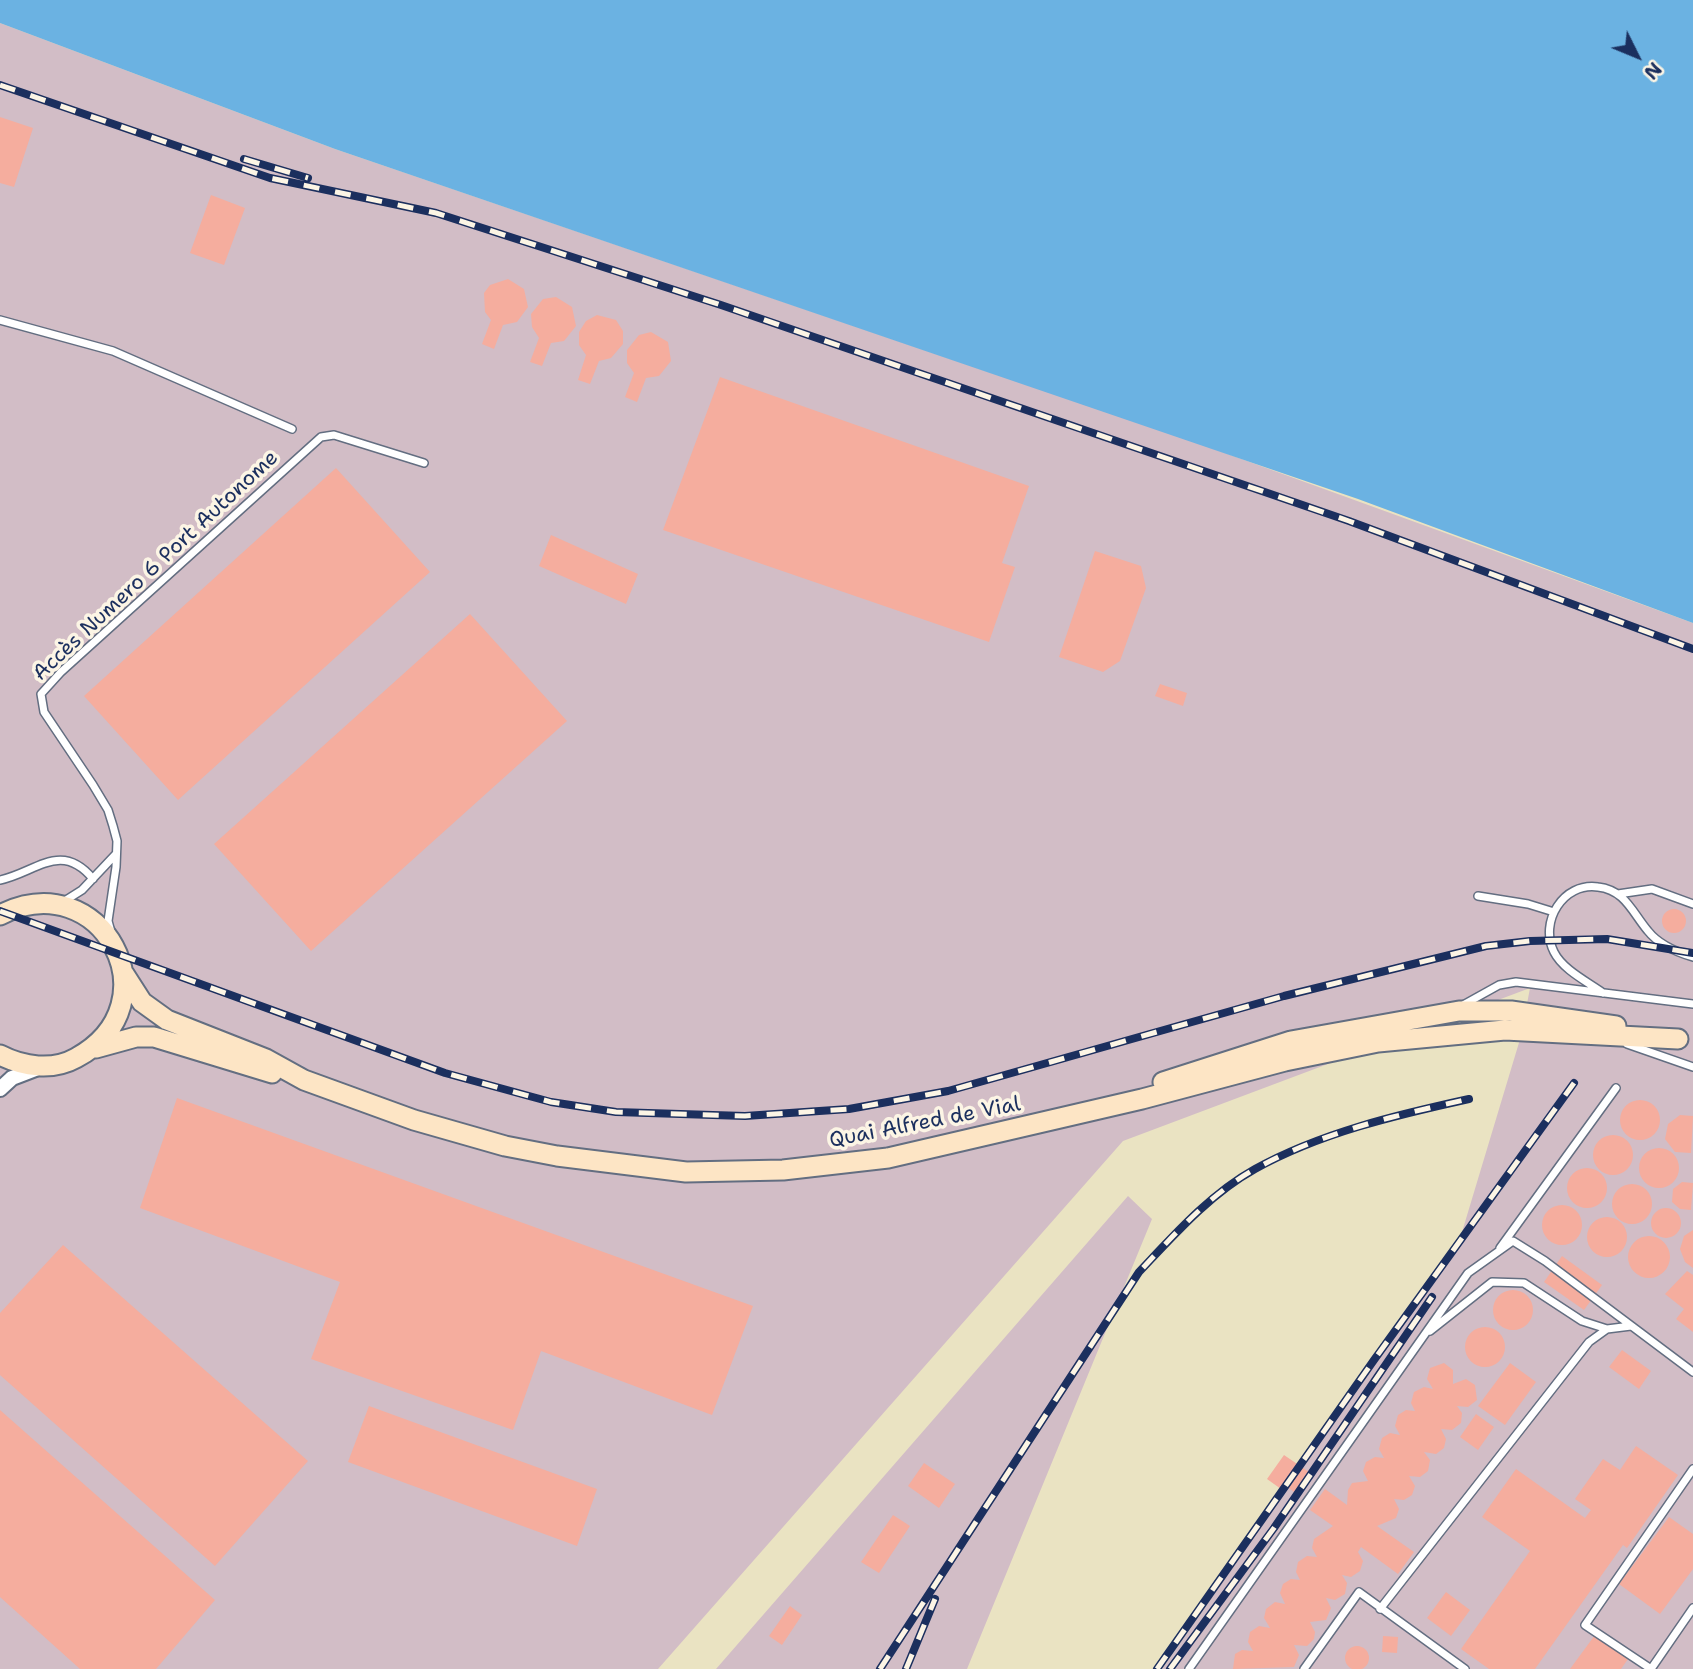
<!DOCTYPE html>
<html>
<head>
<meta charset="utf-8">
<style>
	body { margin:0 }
	#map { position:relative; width:1693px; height:1669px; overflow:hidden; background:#eae3c2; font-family:"Shantell Sans",sans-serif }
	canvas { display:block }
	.north { position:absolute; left:1602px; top:21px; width:70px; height:70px; -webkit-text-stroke:5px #fcf5e5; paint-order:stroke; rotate:133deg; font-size:19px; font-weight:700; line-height:28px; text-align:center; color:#1b2f5e }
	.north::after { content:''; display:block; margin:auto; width:24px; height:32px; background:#1b2f5e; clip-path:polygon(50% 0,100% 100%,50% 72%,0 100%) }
</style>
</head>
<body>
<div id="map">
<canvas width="1693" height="1669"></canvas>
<div class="north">N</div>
</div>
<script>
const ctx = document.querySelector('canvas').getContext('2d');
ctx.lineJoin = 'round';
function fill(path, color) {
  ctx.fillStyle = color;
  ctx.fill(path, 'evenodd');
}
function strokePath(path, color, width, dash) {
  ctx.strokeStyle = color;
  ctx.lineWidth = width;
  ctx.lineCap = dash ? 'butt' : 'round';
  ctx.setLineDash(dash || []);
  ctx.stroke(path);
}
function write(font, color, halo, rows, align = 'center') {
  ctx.font = font + ' "Shantell Sans",sans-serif';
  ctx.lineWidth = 7;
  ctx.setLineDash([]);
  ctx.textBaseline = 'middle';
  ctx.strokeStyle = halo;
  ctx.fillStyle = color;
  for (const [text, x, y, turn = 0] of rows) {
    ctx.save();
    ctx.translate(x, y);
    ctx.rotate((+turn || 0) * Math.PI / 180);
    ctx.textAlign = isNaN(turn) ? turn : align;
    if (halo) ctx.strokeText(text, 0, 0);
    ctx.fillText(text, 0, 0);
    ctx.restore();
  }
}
fill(new Path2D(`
	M 0,23 L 335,149 L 1203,445 L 1693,623 L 1693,1669 L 1162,1669 L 1459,1242 L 1521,1036 L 1530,988 L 1123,1141 L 658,1669 L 0,1669 Z
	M 1128,1196 L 1152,1219 L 967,1669 L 716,1669 Z`), '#d2bdc6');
fill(new Path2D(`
	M 0,0 L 1693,0 L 1693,623 L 1358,499 L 335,149 L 0,23 Z`), '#6bb2e2');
fill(new Path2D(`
	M 0,117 L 33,128 L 14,187 L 0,183 Z
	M 211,195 L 245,208 L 224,265 L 190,253 Z
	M 508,279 L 524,289 L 528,307 L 517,322 L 503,325 L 494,349 L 482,344 L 491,320 L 485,312 L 484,293 L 490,285 Z
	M 556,297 L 572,307 L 576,326 L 564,341 L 551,343 L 542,366 L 530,362 L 539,338 L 532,327 L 531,314 L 543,299 Z
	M 597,315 L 616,320 L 623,331 L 623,344 L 611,358 L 599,361 L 590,384 L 578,380 L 586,355 L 579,345 L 579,332 L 586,321 Z
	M 651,332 L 668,342 L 671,361 L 659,376 L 646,378 L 637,402 L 625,397 L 634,373 L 627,363 L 627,350 L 639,335 Z
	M 720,377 L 1029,486 L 1002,563 L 1015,567 L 989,642 L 663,530 Z
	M 336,468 L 430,572 L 178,800 L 84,696 Z
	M 551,535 L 638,574 L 626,604 L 539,566 Z
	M 1095,551 L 1141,566 L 1146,588 L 1120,661 L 1103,672 L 1059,657 Z
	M 470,614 L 567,721 L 311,951 L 214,844 Z
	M 1160,684 L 1187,693 L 1183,706 L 1155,696 Z
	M1662 921a12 12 0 1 1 24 0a12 12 0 1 1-24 0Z
	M 177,1098 L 753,1306 L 712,1415 L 541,1351 L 513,1430 L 311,1359 L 340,1282 L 140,1208 Z
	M1620 1120a20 20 0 1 1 40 0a20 20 0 1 1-40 0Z
	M 1680,1115 L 1693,1116 L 1691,1153 L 1675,1152 L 1665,1139 L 1668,1124 Z
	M1593 1155a20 20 0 1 1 40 0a20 20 0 1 1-40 0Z
	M1639 1168a20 20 0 1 1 40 0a20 20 0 1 1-40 0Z
	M1567 1188a20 20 0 1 1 40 0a20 20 0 1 1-40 0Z
	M 1682,1182 L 1693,1183 L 1691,1210 L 1680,1209 L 1672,1202 L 1673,1189 Z
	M1612 1204a20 20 0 1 1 40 0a20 20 0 1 1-40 0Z
	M1542 1225a20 20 0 1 1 40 0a20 20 0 1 1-40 0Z
	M1651 1223a15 15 0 1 1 30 0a15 15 0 1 1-30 0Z
	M1587 1237a20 20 0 1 1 40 0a20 20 0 1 1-40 0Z
	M 1693,1230 L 1693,1268 L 1685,1262 L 1680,1249 L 1684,1236 Z
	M1628 1257a21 21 0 1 1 42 0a21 21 0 1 1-42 0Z
	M 63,1245 L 308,1461 L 215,1566 L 0,1375 L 0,1313 Z
	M 1562,1256 L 1602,1285 L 1584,1310 L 1544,1282 Z
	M 1687,1271 L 1693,1275 L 1693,1332 L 1676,1319 L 1684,1309 L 1665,1294 Z
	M1493 1310a20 20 0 1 1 40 0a20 20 0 1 1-40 0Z
	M1465 1347a20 20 0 1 1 40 0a20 20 0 1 1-40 0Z
	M 1622,1350 L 1651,1371 L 1639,1389 L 1609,1367 Z
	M 1444,1363 L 1453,1370 L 1453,1384 L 1466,1379 L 1475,1385 L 1477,1400 L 1468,1407 L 1457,1406 L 1462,1413 L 1461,1423 L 1452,1430 L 1441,1429 L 1446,1439 L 1444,1448 L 1436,1454 L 1424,1452 L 1430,1460 L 1428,1471 L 1420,1477 L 1409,1476 L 1415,1486 L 1412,1495 L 1404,1500 L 1394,1499 L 1399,1509 L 1396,1518 L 1377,1526 L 1414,1552 L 1398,1574 L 1361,1547 L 1358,1552 L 1363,1561 L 1360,1571 L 1351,1577 L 1342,1575 L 1347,1583 L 1345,1594 L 1335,1600 L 1326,1598 L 1331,1608 L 1326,1620 L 1310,1622 L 1315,1632 L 1314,1639 L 1307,1646 L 1294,1645 L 1299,1655 L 1294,1667 L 1233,1669 L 1235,1654 L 1242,1650 L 1253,1651 L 1248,1642 L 1250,1632 L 1259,1626 L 1270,1628 L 1264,1618 L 1266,1609 L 1275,1602 L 1285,1604 L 1280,1593 L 1283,1584 L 1291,1579 L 1300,1580 L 1296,1572 L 1298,1562 L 1307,1556 L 1317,1557 L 1312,1548 L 1314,1539 L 1333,1526 L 1310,1510 L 1325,1489 L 1347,1505 L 1348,1490 L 1352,1483 L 1368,1481 L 1363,1471 L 1366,1462 L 1375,1457 L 1384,1458 L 1379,1449 L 1382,1438 L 1390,1433 L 1400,1435 L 1395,1426 L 1398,1415 L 1406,1410 L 1415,1411 L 1411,1403 L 1414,1392 L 1424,1387 L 1433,1389 L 1427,1379 L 1430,1368 Z
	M 1510,1363 L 1536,1382 L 1505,1425 L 1478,1406 Z
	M 369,1406 L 597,1489 L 577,1546 L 348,1462 Z
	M 0,1410 L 215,1600 L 156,1669 L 80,1669 L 0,1597 Z
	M 1476,1414 L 1494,1427 L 1478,1450 L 1460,1437 Z
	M 1636,1446 L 1678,1475 L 1627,1548 L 1623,1545 L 1535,1669 L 1489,1669 L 1461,1649 L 1530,1551 L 1482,1517 L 1516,1469 L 1585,1518 L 1591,1510 L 1575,1499 L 1603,1459 L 1620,1470 Z
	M 1284,1455 L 1309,1472 L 1294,1492 L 1285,1485 L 1281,1489 L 1267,1479 Z
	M 924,1463 L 955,1484 L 939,1508 L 908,1486 Z
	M 893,1515 L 910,1526 L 879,1573 L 861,1562 Z
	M 1669,1517 L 1693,1534 L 1693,1569 L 1660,1614 L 1619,1584 Z
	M 1446,1592 L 1470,1610 L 1451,1636 L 1427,1618 Z
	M 790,1606 L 802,1615 L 782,1645 L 769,1636 Z
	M 1595,1635 L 1628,1659 L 1621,1669 L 1570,1669 Z
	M 1383,1636 L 1398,1637 L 1397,1653 L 1382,1652 Z
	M1345 1658a12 12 0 1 1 24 0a12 12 0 1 1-24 0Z`), '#f5ad9e');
const service = new Path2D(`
	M 0,320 L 113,351 L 292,429
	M 0,880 C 35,873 61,840 93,879
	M 1618,894 L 1652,889 L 1693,904
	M 1478,896 L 1528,904 L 1554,912
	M 63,902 L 82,890 L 116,854
	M 111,932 L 108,921 L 116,867 L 117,841 L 113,826 L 108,810 L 93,785 L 44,712 L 41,694 L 61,672 L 321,437 L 334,435 L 424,463
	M 1603,993 C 1588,982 1563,970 1554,952 C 1539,922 1563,882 1598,887 C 1625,890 1632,912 1648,931 C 1659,945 1676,952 1693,957
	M 1463,1005 L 1499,985 L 1516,982 L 1693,1004
	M 1627,1044 L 1693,1067
	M 1500,1248 L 1616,1088
	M 1430,1331 L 1492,1282 L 1524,1283 L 1582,1321 L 1607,1329
	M 1380,1609 L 1589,1342 L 1607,1329 L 1631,1326
	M 1189,1669 L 1468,1273 L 1513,1241 L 1545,1261 L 1693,1372
	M 1304,1669 L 1359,1592 L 1465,1669
	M 1651,1669 L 1585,1625 L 1693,1469
	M 1651,1669 L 1693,1608`);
const minor = new Path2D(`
	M 0,1089 L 12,1078 L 38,1068`);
const secondary = new Path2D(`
	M 0,915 C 101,863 177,1003 76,1058 C 53,1071 23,1067 0,1055
	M 124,974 L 142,1002 L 167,1020 L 266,1059 L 304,1080 L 414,1120 L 505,1146 L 557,1156 L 686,1172 L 783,1170 L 888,1158 L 1142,1099 L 1285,1061 L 1378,1042 L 1505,1030 L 1678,1039
	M 96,1048 L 136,1037 L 154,1037 L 272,1073
	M 1163,1082 L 1291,1041 L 1459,1011 L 1511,1011 L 1616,1026`);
strokePath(service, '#636e81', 10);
strokePath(minor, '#636e81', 18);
strokePath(secondary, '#636e81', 23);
strokePath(service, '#fff', 7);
strokePath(minor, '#fff', 14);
strokePath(secondary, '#fde5c5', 19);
const rail = new Path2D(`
	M 0,85 L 270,178 L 436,213 L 721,305 L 1349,521 L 1693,649
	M 244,159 L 308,178
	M 0,911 L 445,1073 L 551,1102 L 616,1112 L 745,1116 L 849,1109 L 948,1091 L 1284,996 L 1486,946 L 1530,941 L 1607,939 L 1693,953
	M 880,1669 L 1139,1272 C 1174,1235 1210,1194 1255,1169 C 1320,1133 1396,1115 1469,1099
	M 906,1669 L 935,1599
	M 1157,1669 L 1374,1360 L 1574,1083
	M 1170,1669 L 1274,1528 L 1432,1297`);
strokePath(rail, '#1b2f5e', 8);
strokePath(rail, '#fcf5e5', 5, [16]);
write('21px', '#1b2f5e', '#fcf5e5', [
	["Accès Numero 6 Port Autonome",156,566,-43],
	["Quai Alfred de Vial",925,1123,-11]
]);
</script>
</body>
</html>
